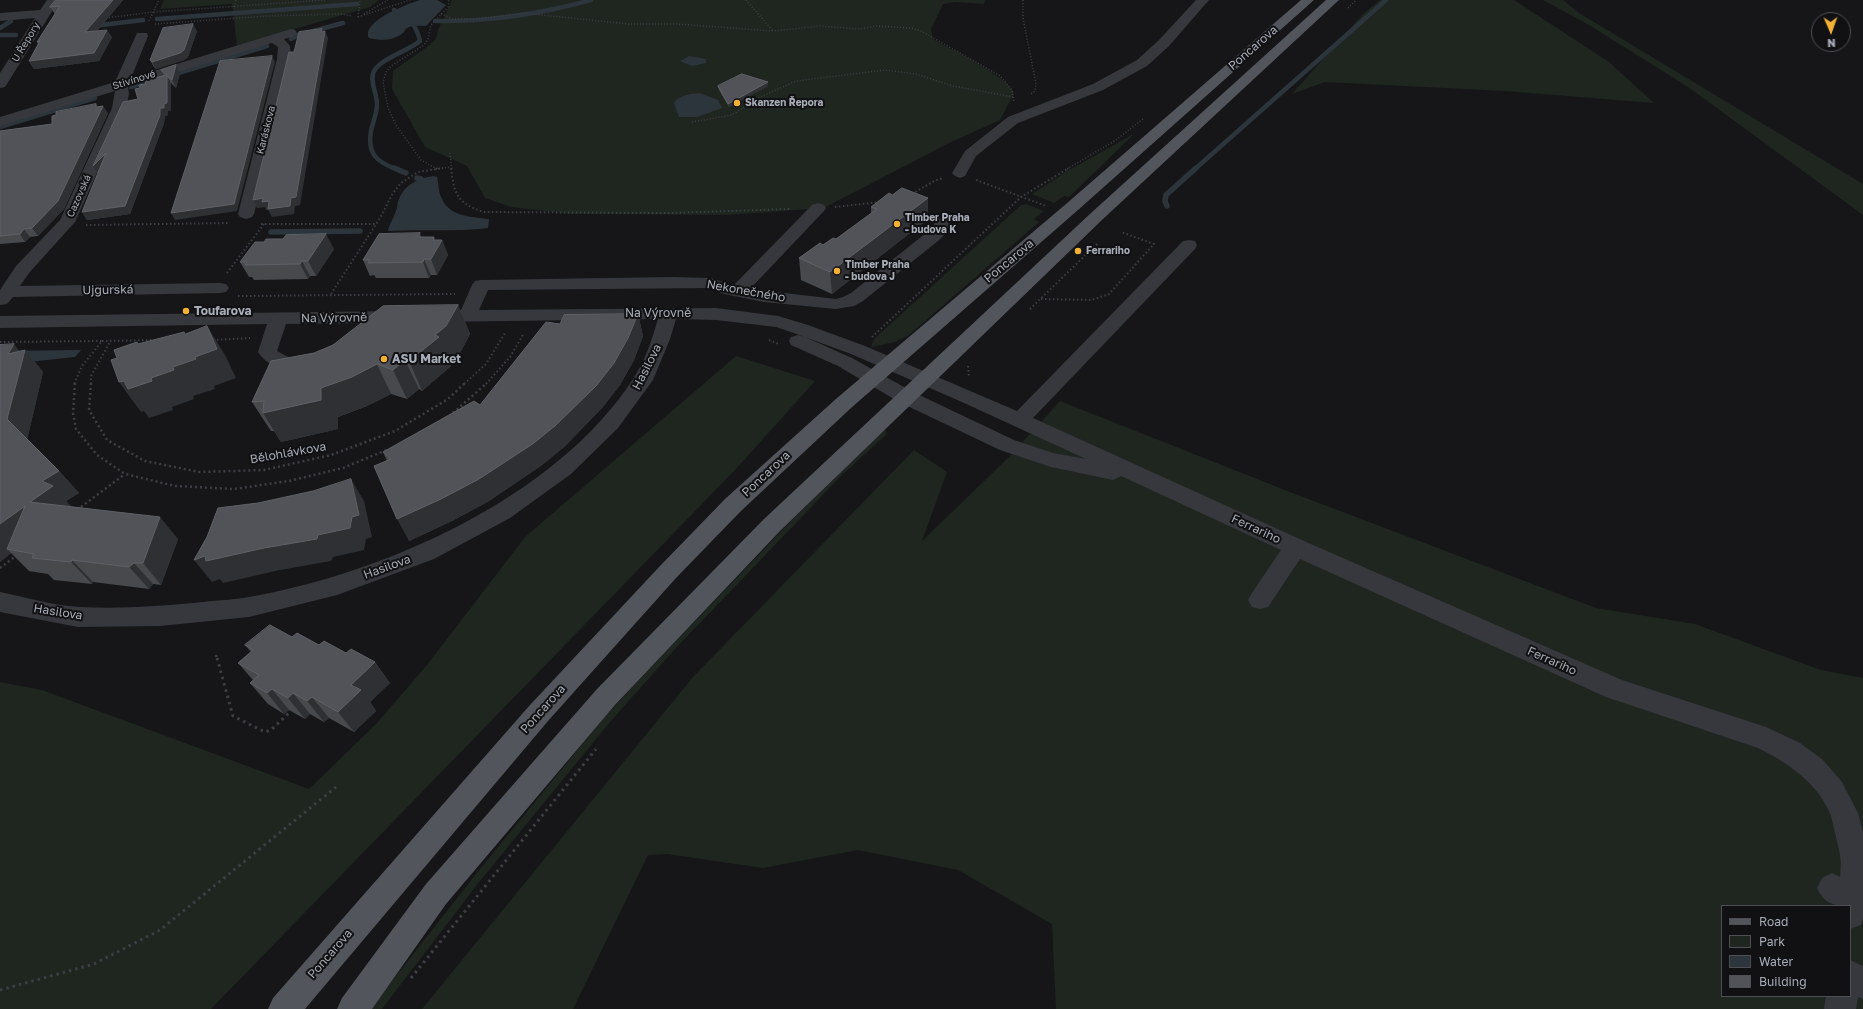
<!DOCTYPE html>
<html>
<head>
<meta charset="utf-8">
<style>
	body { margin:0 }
	#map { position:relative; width:1863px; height:1009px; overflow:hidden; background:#161618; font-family:"Golos Text",sans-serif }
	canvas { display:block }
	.legend { position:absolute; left:1721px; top:905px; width:130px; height:92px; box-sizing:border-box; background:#111113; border:1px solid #4d4f55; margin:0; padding:5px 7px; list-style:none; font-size:12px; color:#a8adb8 }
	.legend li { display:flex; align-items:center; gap:8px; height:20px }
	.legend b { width:20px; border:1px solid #4d4f55 }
	.north { position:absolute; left:1811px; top:12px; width:40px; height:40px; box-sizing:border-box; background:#111113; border:1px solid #4d4f55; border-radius:50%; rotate:178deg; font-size:11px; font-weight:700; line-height:16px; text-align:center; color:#a8adb8 }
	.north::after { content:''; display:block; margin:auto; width:14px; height:18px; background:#f2b134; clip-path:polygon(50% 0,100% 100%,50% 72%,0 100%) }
</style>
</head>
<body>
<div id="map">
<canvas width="1863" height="1009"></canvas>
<ul class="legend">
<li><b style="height:5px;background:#53555c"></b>Road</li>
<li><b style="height:11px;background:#1e261f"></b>Park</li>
<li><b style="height:11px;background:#2c353c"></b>Water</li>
<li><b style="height:11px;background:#525359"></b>Building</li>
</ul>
<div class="north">N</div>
</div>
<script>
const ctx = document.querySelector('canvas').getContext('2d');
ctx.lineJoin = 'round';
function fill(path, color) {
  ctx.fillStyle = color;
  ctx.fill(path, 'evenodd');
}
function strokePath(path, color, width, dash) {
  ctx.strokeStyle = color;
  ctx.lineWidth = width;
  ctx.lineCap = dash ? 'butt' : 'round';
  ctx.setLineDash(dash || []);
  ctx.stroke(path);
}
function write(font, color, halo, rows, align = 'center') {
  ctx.font = font + ' "Golos Text",sans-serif';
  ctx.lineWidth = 4;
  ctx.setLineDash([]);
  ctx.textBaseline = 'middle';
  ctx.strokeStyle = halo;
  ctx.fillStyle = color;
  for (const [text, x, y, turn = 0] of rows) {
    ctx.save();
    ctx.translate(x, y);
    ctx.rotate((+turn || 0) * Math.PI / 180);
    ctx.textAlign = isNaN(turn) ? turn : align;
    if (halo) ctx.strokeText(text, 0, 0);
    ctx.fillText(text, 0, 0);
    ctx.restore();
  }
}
fill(new Path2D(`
	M 164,0 L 379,0 L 370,7 L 237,46 L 232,4 L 160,9 Z
	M 452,0 L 985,0 L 984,4 L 956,2 L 943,4 L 931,29 L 933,39 C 952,50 1006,75 1014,93 L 1000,120 L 949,143 L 824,208 L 727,215 L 572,214 L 511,207 L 485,198 L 467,166 L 425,147 L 392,89 L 393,71 L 427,47 L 436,39 L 438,30 Z
	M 1380,0 L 1514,0 L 1609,62 L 1654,103 L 1505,91 L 1325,82 L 1292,94 L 1363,14 Z
	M 1543,0 L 1563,0 L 1579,13 L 1863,184 L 1863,215 L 1688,87 L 1589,25 Z
	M 1132,135 L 1133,135 L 1069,197 L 1064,196 L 1054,203 L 1032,194 L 1060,176 L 1060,175 Z
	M 1026,204 L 1044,211 L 1034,219 L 1039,222 L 909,335 L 895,342 L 871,347 L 874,339 L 1021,205 Z
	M 736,356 L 815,381 L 736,469 L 211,1009 L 0,1009 L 0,682 L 42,690 L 309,789 L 376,724 L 427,665 L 525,537 Z
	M 1060,401 L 1290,492 L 1596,608 L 1695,624 L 1821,670 L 1863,678 L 1863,1009 L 1056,1009 L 1052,924 L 958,870 L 858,850 L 763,868 L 667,854 L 648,855 L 573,1009 L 422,1009 L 693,677 L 914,450 L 947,472 L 922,541 L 1009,457 ZM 1722,906 L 1850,906 L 1850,996 L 1722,996 Z
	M 884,429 L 887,434 L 843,474 L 674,650 L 610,722 L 480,881 L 382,1009 L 370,1009 L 480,869 L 602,720 L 638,681 L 791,521 Z`), '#1e261f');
fill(new Path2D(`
	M 420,0 L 437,0 L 446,5 L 426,26 C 420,26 412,25 407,28 C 405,29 404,32 403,33 C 393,41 381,41 369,38 C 361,21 408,4 420,0 Z
	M 689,56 L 706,59 L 706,63 L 692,66 L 680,61 Z
	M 699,93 L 718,100 L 722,108 L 697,117 L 679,117 L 674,103 C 680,95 689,94 699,93 Z
	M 434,176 L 437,177 C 439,185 438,192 442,199 C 450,217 472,217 489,219 L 488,228 C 455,232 422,229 388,231 C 389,224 394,218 396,211 C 398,207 397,203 399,199 C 405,184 419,178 434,176 Z
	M 81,350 L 75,357 L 0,365 L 0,351 Z`), '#2c353c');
strokePath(new Path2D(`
	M 394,10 C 410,17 416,25 420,41 C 408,51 382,58 374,71 C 369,80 377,94 377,104 C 377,114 373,121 371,131 C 367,154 377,162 396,169
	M 157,19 L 357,4
	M 435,21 C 488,22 540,14 591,0
	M 93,26 L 143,20
	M 0,28 L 11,21
	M 0,35 L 16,35
	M 291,39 L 298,35 L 343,23
	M 172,75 L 267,46
	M 131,87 L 154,80
	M 0,127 L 95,98
	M 1195,169 L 1386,0`), '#2c353c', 4.5);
strokePath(new Path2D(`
	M 394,168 L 406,173
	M 417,178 L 421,179 L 424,189
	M 1167,206 L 1165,201 L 1166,195 L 1196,168
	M 271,232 L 360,231`), '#2c353c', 5.5);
strokePath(new Path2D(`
	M 746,0 L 773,31
	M 1023,0 L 1023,18 L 1036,84 L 1035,91 L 1031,94
	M 234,7 L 236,0
	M 1348,8 L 1356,0
	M 364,14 L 388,0
	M 441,14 L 452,19 L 478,19 L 523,13 L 628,24 L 677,24 L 773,31 L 820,26 L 860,29 L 876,26 L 911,28 L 921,31 L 999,75 L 1012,90 L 1014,102
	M 358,17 L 410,0
	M 358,17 L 360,0
	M 106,18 L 153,12 L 325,0
	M 149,21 L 159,0
	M 155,24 L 267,16 L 340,14 L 352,16
	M 692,122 L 732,115 L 756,99 L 796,81 L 885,70 L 916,74 L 953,86 L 1013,97
	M 450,153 L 452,169
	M 436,169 L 451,167
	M 437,169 L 421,160 L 396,125 L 388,108 L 383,82 L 386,72 L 391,66 L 424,45 L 428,39 L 431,25 L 448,7 L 449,0
	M 1067,169 L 1116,140 L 1143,119`), '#3d3f44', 1.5, [1, 2]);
strokePath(new Path2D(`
	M 436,168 L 437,169
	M 451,168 C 454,195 458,204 484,212 L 670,213 L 790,209
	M 976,180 L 1046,206
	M 912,194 L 934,181 L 943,178
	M 835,207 L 880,202
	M 261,224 L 376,224
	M 86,225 L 229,223
	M 227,273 L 264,224
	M 331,294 L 380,218 L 393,193 L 401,183 L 418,172 L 443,168
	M 238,296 L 455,294
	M 1041,299 L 1092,300 L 1109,294 L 1154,244 L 1121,232
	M 1030,309 L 1098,243
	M 872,337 L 1021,197 L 1069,168
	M 213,340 L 250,338
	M 769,340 L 779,344
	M 102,341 L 156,340
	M 0,342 L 102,341 L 82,366 L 74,384
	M 968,366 L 969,377
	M 91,384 L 91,376 L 111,340
	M 464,384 L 486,364 L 505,333
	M 486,384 L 510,357 L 524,333`), '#3d3f44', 2, [1.5, 2.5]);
strokePath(new Path2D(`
	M 75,383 L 73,413 L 76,429 L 97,455 L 125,474 L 175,486 L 234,489 L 289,481 L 343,468 L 389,449
	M 91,383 L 89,410 L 107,440 L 145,461 L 199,472 L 264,470 L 331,455 L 395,431 L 448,399 L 465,383
	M 453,413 L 487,383
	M 77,510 L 125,474
	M 0,568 L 17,555
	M 216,655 L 217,659`), '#3d3f44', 2.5, [2, 3]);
strokePath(new Path2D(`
	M 217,658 L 233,716 L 265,732 L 271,730 L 291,711
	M 411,978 L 596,749
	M 0,990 L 94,964 L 160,930 L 336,787`), '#3d3f44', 3, [2.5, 4]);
fill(new Path2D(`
	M 47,0 L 59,0 L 7,84 L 5,87 L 0,88 L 0,73 L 35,18 L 0,21 L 0,13 L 40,10 Z
	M 1196,0 L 1209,0 L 1169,46 L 1147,66 L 1103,90 L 1018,123 L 976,156 L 965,176 L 960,178 L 955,176 L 952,173 L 965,151 L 1008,117 L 1093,84 L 1137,60 L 1159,40 Z
	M 291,29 L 295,30 L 297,33 L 295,36 L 284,39 L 290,46 L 291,59 L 254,214 L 252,217 L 246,219 L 240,217 L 238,214 L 277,59 L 278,47 L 272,43 L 128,87 L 129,94 L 126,108 L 75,222 L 29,273 L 20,286 L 220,283 L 226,284 L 229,288 L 226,292 L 220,293 L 13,297 L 7,304 L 0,305 L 0,290 L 16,266 L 60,220 L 112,108 L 115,91 L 0,126 L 0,117 L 115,82 L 137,33 L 147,33 L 148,36 L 131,78 Z
	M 818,203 L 824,205 L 826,208 L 824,211 L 750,289 L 836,299 L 843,297 L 851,293 L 926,233 L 933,226 L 937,219 L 943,217 L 949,219 L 951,222 L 947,232 L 938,241 L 863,301 L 854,306 L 836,309 L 764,302 L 724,294 L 708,288 L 488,290 L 479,310 L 716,308 L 778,316 L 808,325 L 865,346 L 1017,411 L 1183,241 L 1189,240 L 1195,241 L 1197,245 L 1195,249 L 1033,418 L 1304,541 L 1622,680 L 1766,727 L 1800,743 L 1823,760 L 1842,782 L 1858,813 L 1863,832 L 1863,919 L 1861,925 L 1850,929 L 1850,906 C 1834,906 1824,904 1817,888 L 1822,878 L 1832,873 L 1840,877 C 1842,860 1840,853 1836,837 C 1834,830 1833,823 1831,816 C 1819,784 1787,762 1758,748 L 1606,697 L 1300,559 L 1268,607 L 1260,609 L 1252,607 L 1248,600 L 1252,593 L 1281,550 L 1121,476 L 1113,480 L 1051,467 L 1000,450 L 899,402 L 838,366 L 791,345 L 789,341 L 791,337 L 798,335 L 805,337 L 852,358 L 913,392 L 1014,440 L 1053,453 L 1086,459 L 962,402 L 851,354 L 794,333 L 776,327 L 716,320 L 676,319 L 670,339 L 653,380 L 618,428 L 571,474 L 510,518 L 434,559 L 337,595 L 249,617 L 160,626 L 78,627 L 0,612 L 0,592 C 24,597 56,606 80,607 C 121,609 162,606 203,602 C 219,600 234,600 249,597 C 383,574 557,497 633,379 C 645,362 652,339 658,319 L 432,322 L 426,320 L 423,316 L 426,312 L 461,310 L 472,285 L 475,281 L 481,280 L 672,277 L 710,278 L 734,285 L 812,205 Z
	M 398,311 L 404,313 L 407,317 L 404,321 L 398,323 L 286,324 L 277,351 L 290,358 L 313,360 L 316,364 L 313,368 C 294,373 269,370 258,352 L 267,324 L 0,328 L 0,316 Z
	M 1850,960 L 1863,966 L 1863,999 L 1858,997 L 1856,1009 L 1824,1009 L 1826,996 L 1850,996 Z`), '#37383d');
fill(new Path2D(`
	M 1301,0 L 1314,0 L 1078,210 L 851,408 L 741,511 L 676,578 L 548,721 L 305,1009 L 268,1009 L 273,998 L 530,705 L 660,566 L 725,499 L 837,398 L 1066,204 Z
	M 1326,0 L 1339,0 L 1103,219 L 780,531 L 615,705 L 446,904 L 372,1009 L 337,1009 L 342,998 L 426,884 L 597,689 L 764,519 L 1091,213 Z`), '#53555c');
fill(new Path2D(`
	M 56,0 L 123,0 L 97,31 L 112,37 L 99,61 L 34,69 L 29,61 L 38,44 L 37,42 L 55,14 L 50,7 Z
	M 197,31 L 188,57 L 184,60 L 156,69 L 154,67 L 150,60 Z
	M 161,70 L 180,73 L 176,88 L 171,83 L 171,111 L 168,111 L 168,115 L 165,116 L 164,123 L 130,214 L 87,220 L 82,212 L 138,99 L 140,88 L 146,84 L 164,76 Z
	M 768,82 L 768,86 L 729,107 L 719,90 L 718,86 Z
	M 97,107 L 108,113 L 64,209 L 38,236 L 30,237 L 25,242 L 0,244 L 0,131 L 52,124 Z
	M 892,195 L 928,198 L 928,219 L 832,294 L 801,280 L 799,258 L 823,245 L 836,239 L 871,214 L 871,207 Z
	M 420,233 L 421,237 L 434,237 L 435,240 L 442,240 L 448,255 L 437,275 L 431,275 L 429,278 L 376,278 L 374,275 L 370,276 L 363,260 Z
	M 334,249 L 316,276 L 310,276 L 308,279 L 254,280 L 252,277 L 249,277 L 240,262 Z
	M 458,305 L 470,334 L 459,355 L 450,363 L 451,366 L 422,391 L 419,389 L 407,399 L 391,394 L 367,406 L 338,417 L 338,429 L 281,442 L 274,431 L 271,431 L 252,402 L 314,353 Z
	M 638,314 L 643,336 L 634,360 L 620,385 L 602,408 L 564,447 L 542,465 L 489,501 L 452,521 L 409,541 L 387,461 L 383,452 L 480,405 L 560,324 Z
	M 25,350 L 43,372 L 27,439 L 59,471 L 79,493 L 66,501 L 71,507 L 178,539 L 161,585 L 153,584 L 149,589 L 93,582 L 92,584 L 54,580 L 48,574 L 29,571 L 11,553 L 0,562 L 20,351 Z
	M 292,637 L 346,653 L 375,662 L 390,683 L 370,702 L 376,711 L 354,732 L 329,718 L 324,722 L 310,714 L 305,719 L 289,710 L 284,714 L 268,704 L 250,683 L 253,680 L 238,663 L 251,652 L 245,645 Z`), '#47494d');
fill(new Path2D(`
	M 113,0 L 123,0 L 89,40 L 85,32 Z
	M 193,24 L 197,31 L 188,57 L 184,60 L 156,69 L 152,62 Z
	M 322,29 L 324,35 L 325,31 L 328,38 L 300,205 L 295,206 L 294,214 L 272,217 L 268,210 L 266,210 L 265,207 L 257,208 L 253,200 L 263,198 L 269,201 Z
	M 107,30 L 112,37 L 99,61 L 34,69 L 29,61 Z
	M 272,56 L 275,62 L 237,211 L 175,220 L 171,213 Z
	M 176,65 L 180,73 L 176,88 L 172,80 Z
	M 167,76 L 171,83 L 171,111 L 168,111 L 168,115 L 165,116 L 164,123 L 130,214 L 87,220 L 82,212 L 164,104 Z
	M 768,82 L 768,86 L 729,107 L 728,104 Z
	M 96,104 L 100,111 L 103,106 L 108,113 L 64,209 L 38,236 L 32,228 L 96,107 Z
	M 106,153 L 98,174 L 93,166 Z
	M 928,198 L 928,219 L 832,294 L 830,272 Z
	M 24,229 L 30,237 L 25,242 L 20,234 Z
	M 326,234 L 334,249 L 316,276 L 308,261 Z
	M 434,237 L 438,246 L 442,240 L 448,255 L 437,275 L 431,259 L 433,240 Z
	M 424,259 L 431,275 L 429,278 L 423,262 Z
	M 302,261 L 310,276 L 308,279 L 300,264 Z
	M 458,305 L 470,334 L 459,355 L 450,363 L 451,366 L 422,391 L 409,361 L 435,335 Z
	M 638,314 L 643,336 L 634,360 L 620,385 L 602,408 L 564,447 L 542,465 L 489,501 L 452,521 L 409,541 L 397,519 Z
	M 207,326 L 225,355 L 236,378 L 214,386 L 215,389 L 193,396 L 194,399 L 172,407 L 173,410 L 149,418 L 144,411 L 141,412 L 119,382 L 124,381 L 151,378 L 199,355 Z
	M 14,344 L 23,356 L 25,350 L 43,372 L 27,441 L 7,419 L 8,354 Z
	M 405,360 L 419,389 L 407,399 L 393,370 Z
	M 377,364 L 391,394 L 367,406 L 338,417 L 338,429 L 281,442 L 263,413 Z
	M 59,471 L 79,493 L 66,501 L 73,508 L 30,502 L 42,481 Z
	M 351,479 L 364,501 L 372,537 L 366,539 L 364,550 L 333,557 L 331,561 L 280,570 L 223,583 L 220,579 L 212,582 L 194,560 L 205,556 L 318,535 Z
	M 25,506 L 7,549 L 11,553 L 0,562 L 0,524 Z
	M 160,517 L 178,539 L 161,585 L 143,563 Z
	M 72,560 L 93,582 L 92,584 L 71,562 Z
	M 134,563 L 153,584 L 149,589 L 129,567 Z
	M 375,662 L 390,683 L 370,702 L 376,711 L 354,732 L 338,712 L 351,685 Z
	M 272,689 L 289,710 L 284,714 L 267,693 Z
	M 293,693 L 310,714 L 305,719 L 288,698 Z
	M 312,697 L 329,718 L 324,722 L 307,701 Z`), '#2f3033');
const building = new Path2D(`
	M 56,0 L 113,0 L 85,32 L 107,30 L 94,53 L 29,61 L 40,41 L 37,42 L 60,6 L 50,7 Z
	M 193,24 L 184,50 L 180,53 L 152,62 L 150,60 L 163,28 Z
	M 322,29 L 321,32 L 325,31 L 296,197 L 291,198 L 290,206 L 268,209 L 269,201 L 262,202 L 263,198 L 253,200 L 289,52 L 294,52 L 299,32 Z
	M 272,56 L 234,204 L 171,213 L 220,61 Z
	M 176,65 L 172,80 L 167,76 L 167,103 L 164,104 L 164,108 L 160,108 L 160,115 L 125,206 L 82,212 L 106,153 L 93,166 L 123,102 L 138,99 L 135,89 L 140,88 L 139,85 L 146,84 L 145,80 L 167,75 L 161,70 Z
	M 742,74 L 768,82 L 728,104 L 718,86 Z
	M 96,104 L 96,107 L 103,106 L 58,201 L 32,228 L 24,229 L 20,234 L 0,236 L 0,131 L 52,124 L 52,116 L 56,115 L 56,112 Z
	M 902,188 L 928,198 L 830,272 L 799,258 L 820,243 L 823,245 L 833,238 L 836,239 L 877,209 L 871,207 L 889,193 L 892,195 Z
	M 420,233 L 417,237 L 434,237 L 433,240 L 442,240 L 431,259 L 424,259 L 423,262 L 368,263 L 370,260 L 363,260 L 379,234 Z
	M 326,234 L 308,261 L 302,261 L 300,264 L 245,265 L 247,262 L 240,262 L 255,242 L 264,242 L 266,239 L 283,239 L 286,235 Z
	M 458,305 L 446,326 L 435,335 L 439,337 L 409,361 L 405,360 L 393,370 L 377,364 L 352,377 L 321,388 L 321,400 L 263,413 L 264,401 L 252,402 L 271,361 L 314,353 L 333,345 L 383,306 Z
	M 638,314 L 628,338 L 614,363 L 596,386 L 556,425 L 534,443 L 479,479 L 441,499 L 397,519 L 374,466 L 391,459 L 383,452 L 474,401 L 480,405 L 546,322 L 560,324 L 564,315 Z
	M 207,326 L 217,349 L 195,357 L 196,359 L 173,367 L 174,370 L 151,378 L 152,381 L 128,389 L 124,381 L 119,382 L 111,360 L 117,358 L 114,350 L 137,342 L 138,344 L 184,332 L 185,334 Z
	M 14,344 L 8,354 L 25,350 L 7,419 L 59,471 L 42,481 L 53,486 L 30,502 L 160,517 L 143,563 L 134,563 L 129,567 L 72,560 L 71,562 L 32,558 L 34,554 L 7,549 L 25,506 L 0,524 L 0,345 Z
	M 351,479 L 359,515 L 352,517 L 350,528 L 318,535 L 317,539 L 264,548 L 206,561 L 205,556 L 194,560 L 207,537 L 218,508 L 258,503 L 313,491 Z
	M 270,625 L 292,637 L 297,633 L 319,645 L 324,641 L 346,653 L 351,649 L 375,662 L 351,685 L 361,690 L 338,712 L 312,697 L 307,701 L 293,693 L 288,698 L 272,689 L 267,693 L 250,683 L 259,675 L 238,663 L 253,650 L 245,645 Z`);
fill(building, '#525359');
strokePath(building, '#5f6168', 1);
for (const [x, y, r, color] of [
	[737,103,4,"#f2b134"],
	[897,224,4,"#f2b134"],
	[1078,251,4,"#f2b134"],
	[837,271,4,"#f2b134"],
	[186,311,4,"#f2b134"],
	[384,359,4,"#f2b134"]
]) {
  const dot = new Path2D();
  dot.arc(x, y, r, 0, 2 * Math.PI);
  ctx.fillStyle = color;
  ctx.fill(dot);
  strokePath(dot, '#111113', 1.5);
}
write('10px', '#a8adb8', '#111113', [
	["U Řepory",26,42,-59],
	["Stivínové",134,80,-17],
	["Karáskova",266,130,-76],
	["Cazovská",79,196,-66]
]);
write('bold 10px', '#a8adb8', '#111113', [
	["Skanzen Řepora",745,103],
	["Timber Praha",905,218],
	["- budova K",905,230],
	["Ferrariho",1086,251],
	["Timber Praha",845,265],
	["- budova J",845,277]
], 'left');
write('12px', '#a8adb8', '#111113', [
	["Poncarova",1253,48,-41],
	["Poncarova",1009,261,-40],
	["Ujgurská",108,290,-1],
	["Nekonečného",746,291,10],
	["Na Výrovně",658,313],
	["Na Výrovně",334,318,-1],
	["Hasilova",647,367,-63],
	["Bělohlávkova",288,453,-10],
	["Poncarova",766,474,-43],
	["Ferrariho",1256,529,25],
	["Hasilova",387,567,-20],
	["Hasilova",58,612,9],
	["Ferrariho",1552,661,24],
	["Poncarova",543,709,-48],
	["Poncarova",330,954,-49]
]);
write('bold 12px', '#a8adb8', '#111113', [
	["Toufarova",194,311],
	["ASU Market",392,359]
], 'left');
</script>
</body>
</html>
